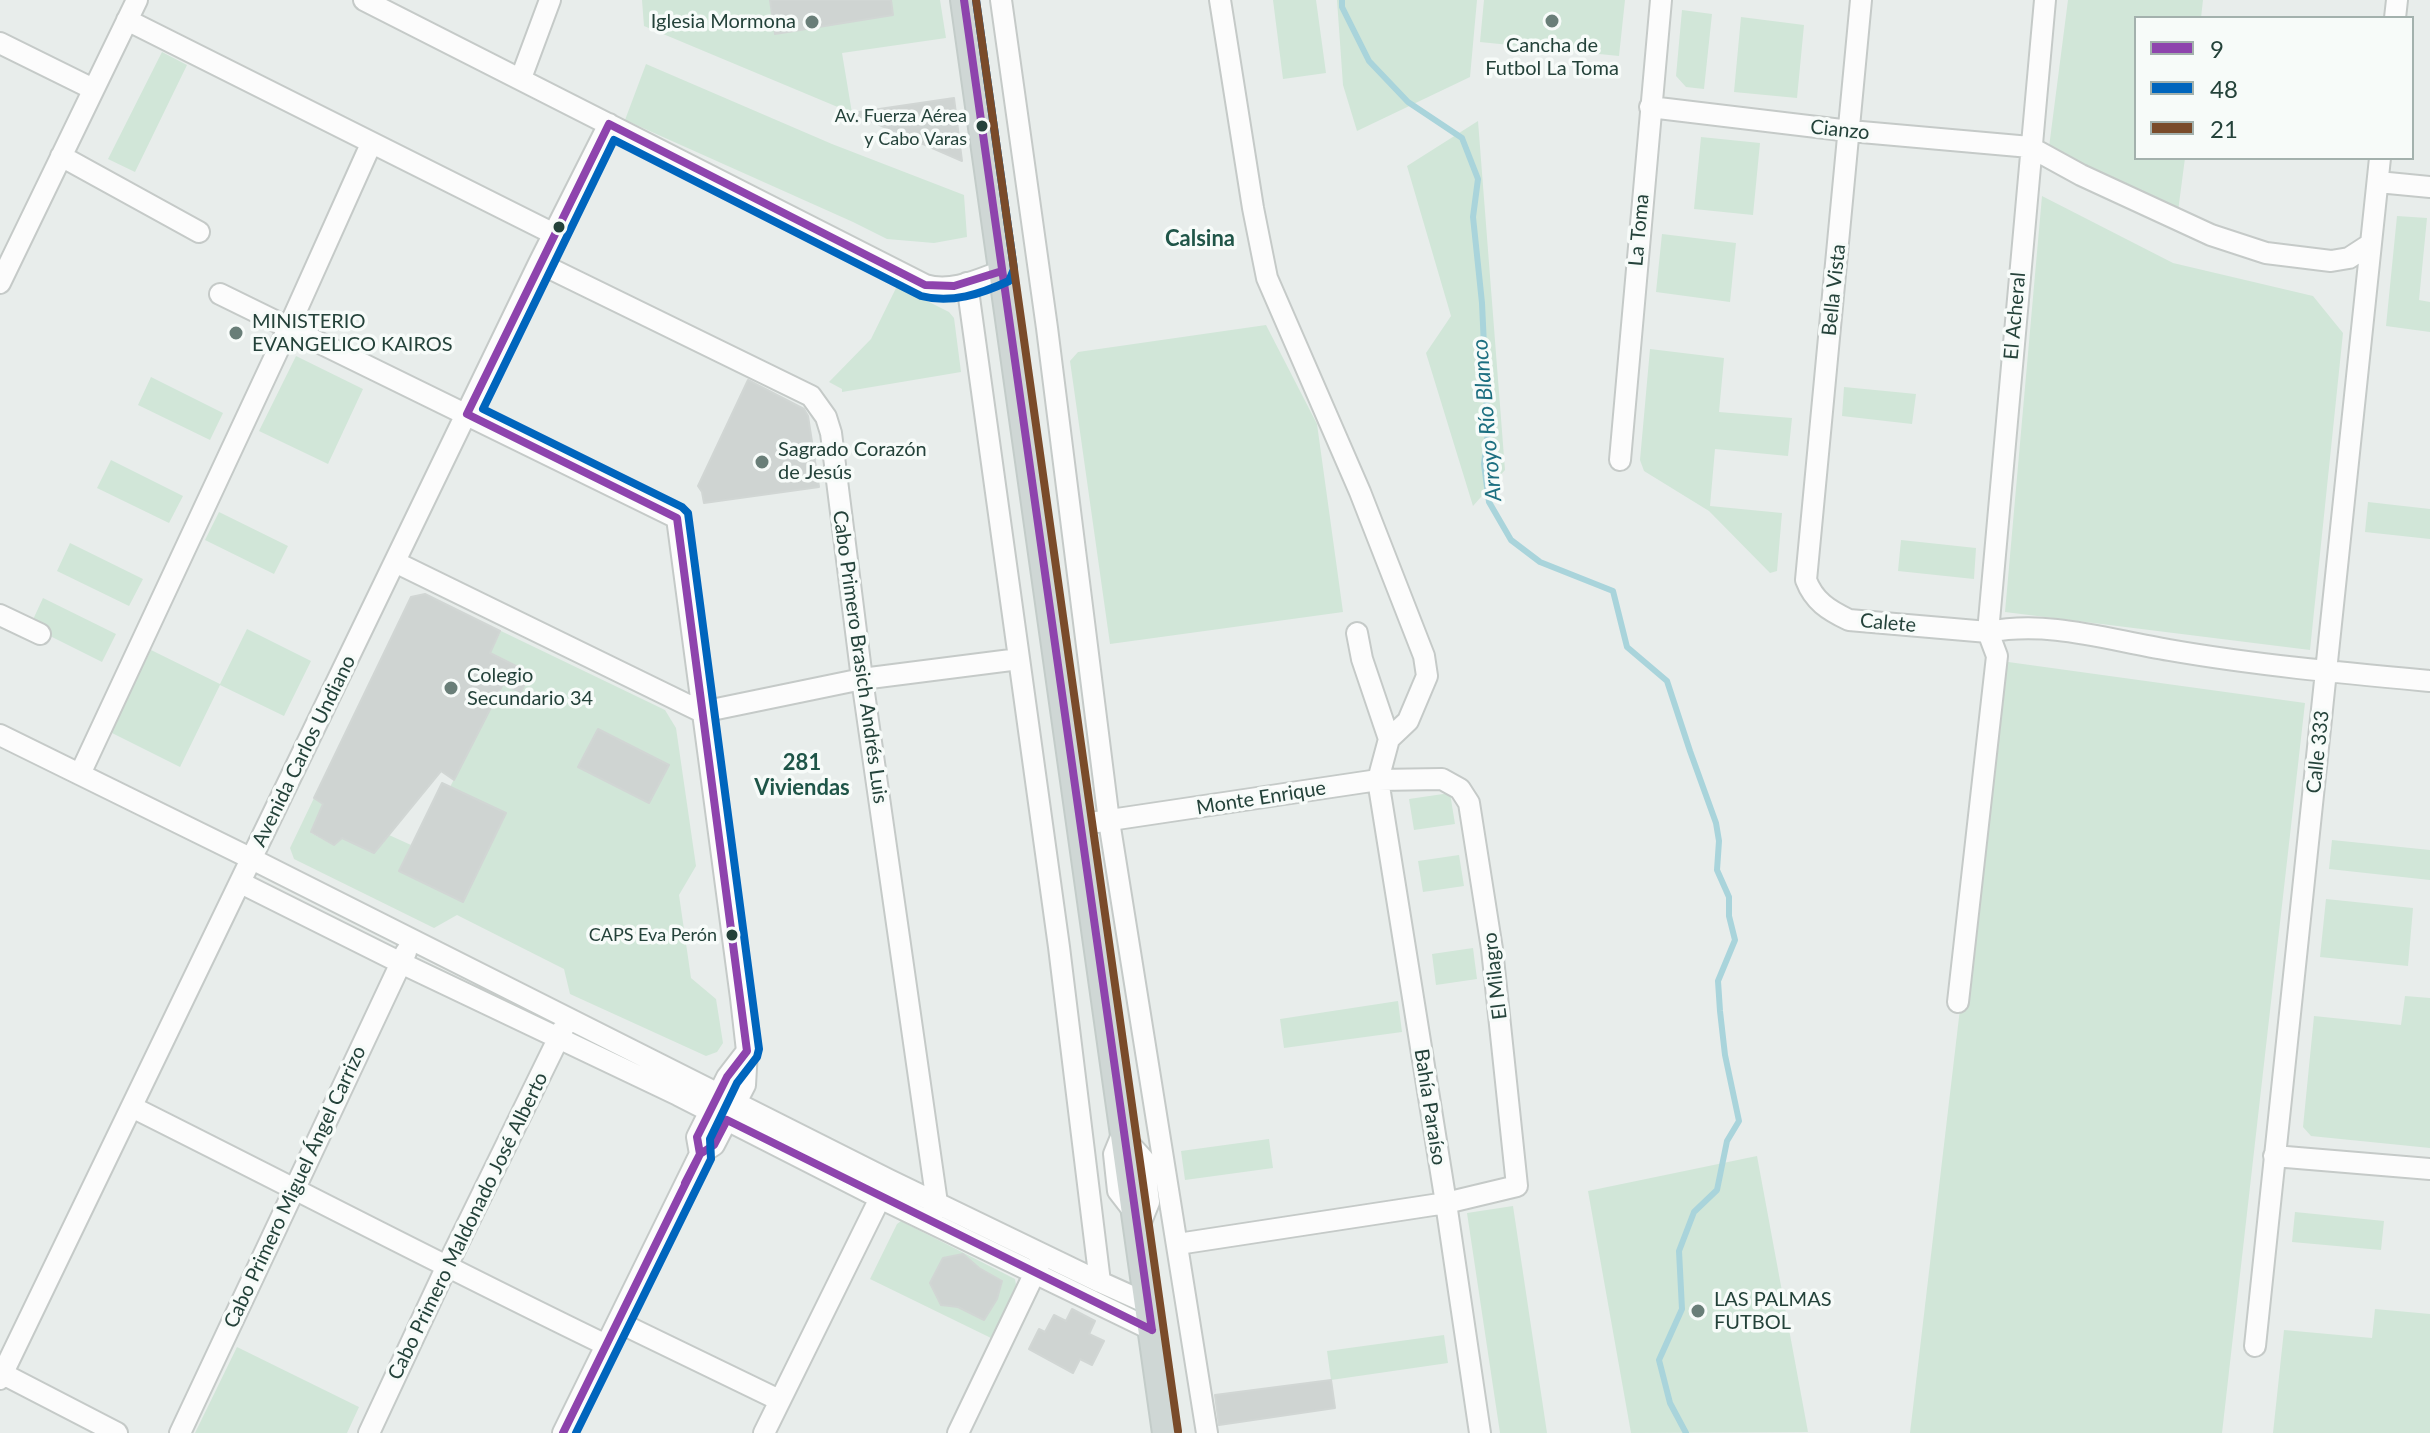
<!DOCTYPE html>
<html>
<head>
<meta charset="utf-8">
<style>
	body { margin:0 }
	#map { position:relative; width:2430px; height:1433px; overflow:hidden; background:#e8edeb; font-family:Lato,sans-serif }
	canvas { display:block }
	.legend { position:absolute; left:2134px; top:16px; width:280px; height:144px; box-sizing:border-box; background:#f7fbf9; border:2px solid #a3b1ad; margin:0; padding:10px 14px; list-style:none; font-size:24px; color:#24423a }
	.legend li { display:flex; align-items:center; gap:16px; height:40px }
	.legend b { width:40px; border:2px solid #a3b1ad }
</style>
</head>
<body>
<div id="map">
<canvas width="2430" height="1433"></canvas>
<ul class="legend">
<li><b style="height:10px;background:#8e44ad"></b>9</li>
<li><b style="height:10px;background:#0065bd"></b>48</li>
<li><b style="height:10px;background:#7a4b2a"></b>21</li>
</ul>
</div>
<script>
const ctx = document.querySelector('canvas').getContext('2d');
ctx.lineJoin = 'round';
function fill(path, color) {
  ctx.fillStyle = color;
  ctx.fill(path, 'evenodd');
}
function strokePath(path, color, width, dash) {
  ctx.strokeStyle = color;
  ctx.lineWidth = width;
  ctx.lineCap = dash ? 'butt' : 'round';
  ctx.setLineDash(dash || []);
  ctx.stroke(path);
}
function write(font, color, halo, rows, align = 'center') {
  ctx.font = font + ' Lato,sans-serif';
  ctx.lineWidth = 7;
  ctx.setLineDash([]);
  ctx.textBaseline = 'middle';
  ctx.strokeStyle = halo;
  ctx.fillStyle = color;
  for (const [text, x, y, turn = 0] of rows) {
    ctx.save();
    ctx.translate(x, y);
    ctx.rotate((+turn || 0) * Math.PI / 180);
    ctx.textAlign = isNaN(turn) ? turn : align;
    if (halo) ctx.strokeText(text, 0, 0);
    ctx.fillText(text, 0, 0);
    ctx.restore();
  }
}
fill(new Path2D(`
	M 642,0 L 940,0 L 946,38 L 842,53 L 852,113 L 644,26 Z
	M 1273,0 L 1316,0 L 1326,73 L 1283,79 Z
	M 1337,0 L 1477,0 L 1470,77 L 1357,131 L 1343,85 Z
	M 1484,0 L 1625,0 L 1619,56 L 1480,42 Z
	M 2068,0 L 2203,0 L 2201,18 L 2136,18 L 2136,158 L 2185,158 L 2177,219 L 2048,155 Z
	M 1682,10 L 1712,14 L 1704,89 L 1686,87 L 1676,76 Z
	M 1741,17 L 1804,25 L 1797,98 L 1734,92 Z
	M 162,52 L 187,65 L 135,172 L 108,159 Z
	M 646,64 L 832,144 L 964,195 L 967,237 L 934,243 L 887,239 L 853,222 L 625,120 Z
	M 1478,121 L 1505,470 L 1473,506 L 1426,353 L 1451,316 L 1407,166 Z
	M 1701,137 L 1760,143 L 1753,215 L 1694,209 Z
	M 2042,196 L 2173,263 L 2313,296 L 2343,333 L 2310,650 L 2005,612 Z
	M 2397,216 L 2427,218 L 2419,300 L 2430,302 L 2430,332 L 2386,326 Z
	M 1662,234 L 1736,243 L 1730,302 L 1656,292 Z
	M 897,286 L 949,312 L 954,318 L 961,372 L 842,392 L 842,389 L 829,382 L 871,339 Z
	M 1266,325 L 1317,424 L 1343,612 L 1110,644 L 1070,361 L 1078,352 Z
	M 1650,349 L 1724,358 L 1719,412 L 1792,418 L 1788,456 L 1715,449 L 1710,506 L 1782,513 L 1777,571 L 1770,573 L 1709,511 L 1644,471 L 1640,460 Z
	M 296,356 L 363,389 L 328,464 L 259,431 Z
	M 151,377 L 223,413 L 210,440 L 138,405 Z
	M 1844,387 L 1916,394 L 1912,424 L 1842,416 Z
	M 111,460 L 183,496 L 169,523 L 97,488 Z
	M 2368,502 L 2430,509 L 2430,539 L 2365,532 Z
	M 219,512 L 288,546 L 274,574 L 205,540 Z
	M 1901,540 L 1976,548 L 1974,579 L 1898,571 Z
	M 70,543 L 143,579 L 129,606 L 57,571 Z
	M 43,598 L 116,634 L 102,662 L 30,626 Z
	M 247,629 L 311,661 L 284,716 L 220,685 L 180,767 L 110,732 L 151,650 L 220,684 Z
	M 501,631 L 665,710 L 676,728 L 696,866 L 679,895 L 691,978 L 716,999 L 723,1043 L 717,1052 L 706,1056 L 570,994 L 564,969 L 457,915 L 434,928 L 294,859 L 290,848 L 314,798 L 323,804 L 311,833 L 334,845 L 342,838 L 374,853 L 389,835 L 411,845 L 399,871 L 463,901 L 506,813 L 450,787 L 503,684 L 530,673 L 490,653 Z
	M 2001,661 L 2305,703 L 2222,1433 L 1910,1433 Z
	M 1450,793 L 1455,824 L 1414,830 L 1409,799 Z
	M 2332,840 L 2430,850 L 2430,880 L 2329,869 Z
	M 1459,855 L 1464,886 L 1423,892 L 1418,861 Z
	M 2326,899 L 2413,908 L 2408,966 L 2320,957 Z
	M 1473,948 L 1477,979 L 1436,985 L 1432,954 Z
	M 2405,996 L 2430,998 L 2430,1148 L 2311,1136 L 2303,1127 L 2314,1016 L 2401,1025 Z
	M 1398,1001 L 1402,1032 L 1284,1048 L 1280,1019 Z
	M 1269,1139 L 1273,1168 L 1185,1180 L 1181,1151 Z
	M 1757,1156 L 1808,1432 L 1631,1433 L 1588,1191 Z
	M 1513,1206 L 1547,1433 L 1500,1433 L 1467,1213 Z
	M 2295,1212 L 2384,1221 L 2381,1250 L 2292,1242 Z
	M 901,1221 L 1015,1279 L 1016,1285 L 991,1338 L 870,1279 L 897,1224 Z
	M 2375,1309 L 2430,1314 L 2430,1433 L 2273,1433 L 2284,1330 L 2372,1338 Z
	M 1444,1335 L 1448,1363 L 1331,1380 L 1327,1351 Z
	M 237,1347 L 359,1407 L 347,1433 L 195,1433 Z`), '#d1e6d8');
strokePath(new Path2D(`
	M 1342,0 L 1342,7 L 1369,61 L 1408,102 L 1462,138 L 1478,179 L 1473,217 L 1482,303 L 1488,433 L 1484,464 L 1489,502 L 1511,540 L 1540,562 L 1613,591 L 1627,647 L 1667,681 L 1690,751 L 1716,823 L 1719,841 L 1717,870 L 1729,897 L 1729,916 L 1735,940 L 1718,981 L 1720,1011 L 1725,1055 L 1739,1121 L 1727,1141 L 1717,1190 L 1694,1212 L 1679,1251 L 1682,1309 L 1659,1360 L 1670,1403 L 1686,1433`), '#a9d4db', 6);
const building = new Path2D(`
	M 770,0 L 891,0 L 893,15 L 775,34 Z
	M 954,98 L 962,161 L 852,113 Z
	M 748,380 L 804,409 L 808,416 L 819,487 L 704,503 L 702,492 L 698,486 Z
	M 425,594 L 500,631 L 490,653 L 530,673 L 521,692 L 503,684 L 454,780 L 441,771 L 374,853 L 342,838 L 334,845 L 311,832 L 323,804 L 314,798 L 411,597 Z
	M 598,729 L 669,765 L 649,803 L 578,767 Z
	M 442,783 L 506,813 L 463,902 L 399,871 Z
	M 963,1254 L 979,1268 L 1002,1281 L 997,1299 L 984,1320 L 958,1307 L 941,1305 L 930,1283 L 943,1258 Z
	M 1072,1309 L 1095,1321 L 1089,1334 L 1104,1341 L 1092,1365 L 1080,1359 L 1073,1373 L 1029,1349 L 1039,1329 L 1045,1332 L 1054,1315 L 1066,1321 Z
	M 1331,1380 L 1335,1408 L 1219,1425 L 1215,1395 Z`);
fill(building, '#cfd4d2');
strokePath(building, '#d1d6d4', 2);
const minor = new Path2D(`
	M 364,0 L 925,285 C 951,293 978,280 1002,271
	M 1001,0 L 1047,328 L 1109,821 L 1207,1433
	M 1220,0 L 1253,208 L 1267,278 L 1360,492 L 1424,656 L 1427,676 L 1408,721 L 1389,739 L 1378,780 L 1446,1203 L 1480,1433
	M 1861,0 L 1806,580 C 1814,601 1828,610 1849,620 L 1988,632 C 2049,620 2108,640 2169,650 C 2255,665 2343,673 2430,681
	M 2395,18 L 2397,0
	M 127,20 L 554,234
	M 0,43 L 93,89
	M 521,78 L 550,0
	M 1650,107 L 1850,131 L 2030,147 L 2081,175 L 2211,235 L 2266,253 L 2331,261 L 2349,258 L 2369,245
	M 61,156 L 199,232
	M 2378,182 L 2430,187
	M 539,263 L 811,396 L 826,417 L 831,433 L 862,679 L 937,1203 L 930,1221
	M 0,283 L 137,0
	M 967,283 L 1059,947 L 1100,1282
	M 220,294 L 677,518 L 741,998 L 747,1051 L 745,1085 L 714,1145 L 700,1154 L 563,1433
	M 1620,460 L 1661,0
	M 395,562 L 702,712 L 862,679 L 1019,659
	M 0,615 L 40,634
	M 1357,633 L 1362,659 L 1389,739
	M 0,735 L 252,859 L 889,1180 L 1100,1282 L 1149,1304
	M 80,774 L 292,320 L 371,144
	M 1097,822 L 1378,780 L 1442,779 L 1460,789 L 1469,803 L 1492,949 L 1517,1186 L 1446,1203 L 1178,1244
	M 241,883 L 401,963 L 678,1095 L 880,1198 L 1152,1330
	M 1958,1002 L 1997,656 L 1988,632 L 2045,0
	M 132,1107 C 290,1186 447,1268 606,1345
	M 1121,1137 L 1114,1154 L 1118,1191 L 1135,1213
	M 1125,1139 L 1144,1160 L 1149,1202 L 1138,1229
	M 700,1154 L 697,1137 L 727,1077 L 747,1051
	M 2274,1156 L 2430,1169
	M 618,1322 L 779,1400
	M 2255,1346 L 2380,158
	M 3,1374 L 117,1433
	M 0,1379 L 539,263 L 609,124
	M 180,1433 L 406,952
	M 369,1433 L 446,1268 L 563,1029
	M 764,1433 L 886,1186
	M 958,1433 L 1040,1262`);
const major = new Path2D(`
	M 964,0 L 1166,1433`);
strokePath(minor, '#c5cac8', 24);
strokePath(major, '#c3ccc9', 30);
strokePath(minor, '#fcfcfc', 20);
strokePath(major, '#cfd7d5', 26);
strokePath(new Path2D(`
	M 964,0 L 1152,1330
	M 685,1183 L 700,1154 L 714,1145 L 727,1120 L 1152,1330
	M 563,1433 L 700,1154 L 697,1137 L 727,1077 L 747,1051 L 677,518 L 467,414 L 609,124 L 925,285 L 954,286 L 1002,271`), '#8e44ad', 8);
strokePath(new Path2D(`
	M 576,1433 L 711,1159 L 710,1139 L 737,1083 L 757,1057 L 759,1049 L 688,513 L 682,507 L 483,409 L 614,140 L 921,296 C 951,304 981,294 1009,281 L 1014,269 L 976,0`), '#0065bd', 8);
strokePath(new Path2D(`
	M 976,0 L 1178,1431`), '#7a4b2a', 8);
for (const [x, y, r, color] of [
	[1552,21,8,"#697e78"],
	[812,22,8,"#697e78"],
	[982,126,7,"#24423a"],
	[559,227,7,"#24423a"],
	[236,333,8,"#697e78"],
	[762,462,8,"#697e78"],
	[451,688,8,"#697e78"],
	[732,935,7,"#24423a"],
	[1698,1311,8,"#697e78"]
]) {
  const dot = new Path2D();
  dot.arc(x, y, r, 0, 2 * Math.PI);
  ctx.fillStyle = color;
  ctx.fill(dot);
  strokePath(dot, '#f7fbf9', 3);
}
write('18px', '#24423a', '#f7fbf9', [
	["Av. Fuerza Aérea",967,116],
	["y Cabo Varas",967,139],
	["CAPS Eva Perón",717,935]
], 'right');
write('20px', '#24423a', '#f7fbf9', [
	["Iglesia Mormona",796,22,"right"],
	["Cancha de",1552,46,"center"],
	["Futbol La Toma",1552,69,"center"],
	["MINISTERIO",252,322],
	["EVANGELICO KAIROS",252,345],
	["Sagrado Corazón",778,450],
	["de Jesús",778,473],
	["Colegio",467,676],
	["Secundario 34",467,699],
	["LAS PALMAS",1714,1300],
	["FUTBOL",1714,1323]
], 'left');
write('20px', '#24423a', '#f7fbf9', [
	["Cianzo",1840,130,6],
	["La Toma",1639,230,-85],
	["Bella Vista",1834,290,-84],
	["El Acheral",2015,316,-85],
	["Calete",1888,623,5],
	["Cabo Primero Brasich Andrés Luis",860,657,82],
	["Avenida Carlos Undiano",304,751,-64],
	["Calle 333",2318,752,-84],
	["Monte Enrique",1261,798,-9],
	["El Milagro",1495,976,-97],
	["Bahía Paraíso",1430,1107,81],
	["Cabo Primero Miguel Ángel Carrizo",295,1187,-65],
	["Cabo Primero Maldonado José Alberto",468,1226,-64]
]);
write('bold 22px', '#1f5548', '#f7fbf9', [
	["Calsina",1200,239],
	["281",802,763],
	["Viviendas",802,788]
]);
write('italic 22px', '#1c6f80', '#f7fbf9', [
	["Arroyo Río Blanco",1487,420,-95]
]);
</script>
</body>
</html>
